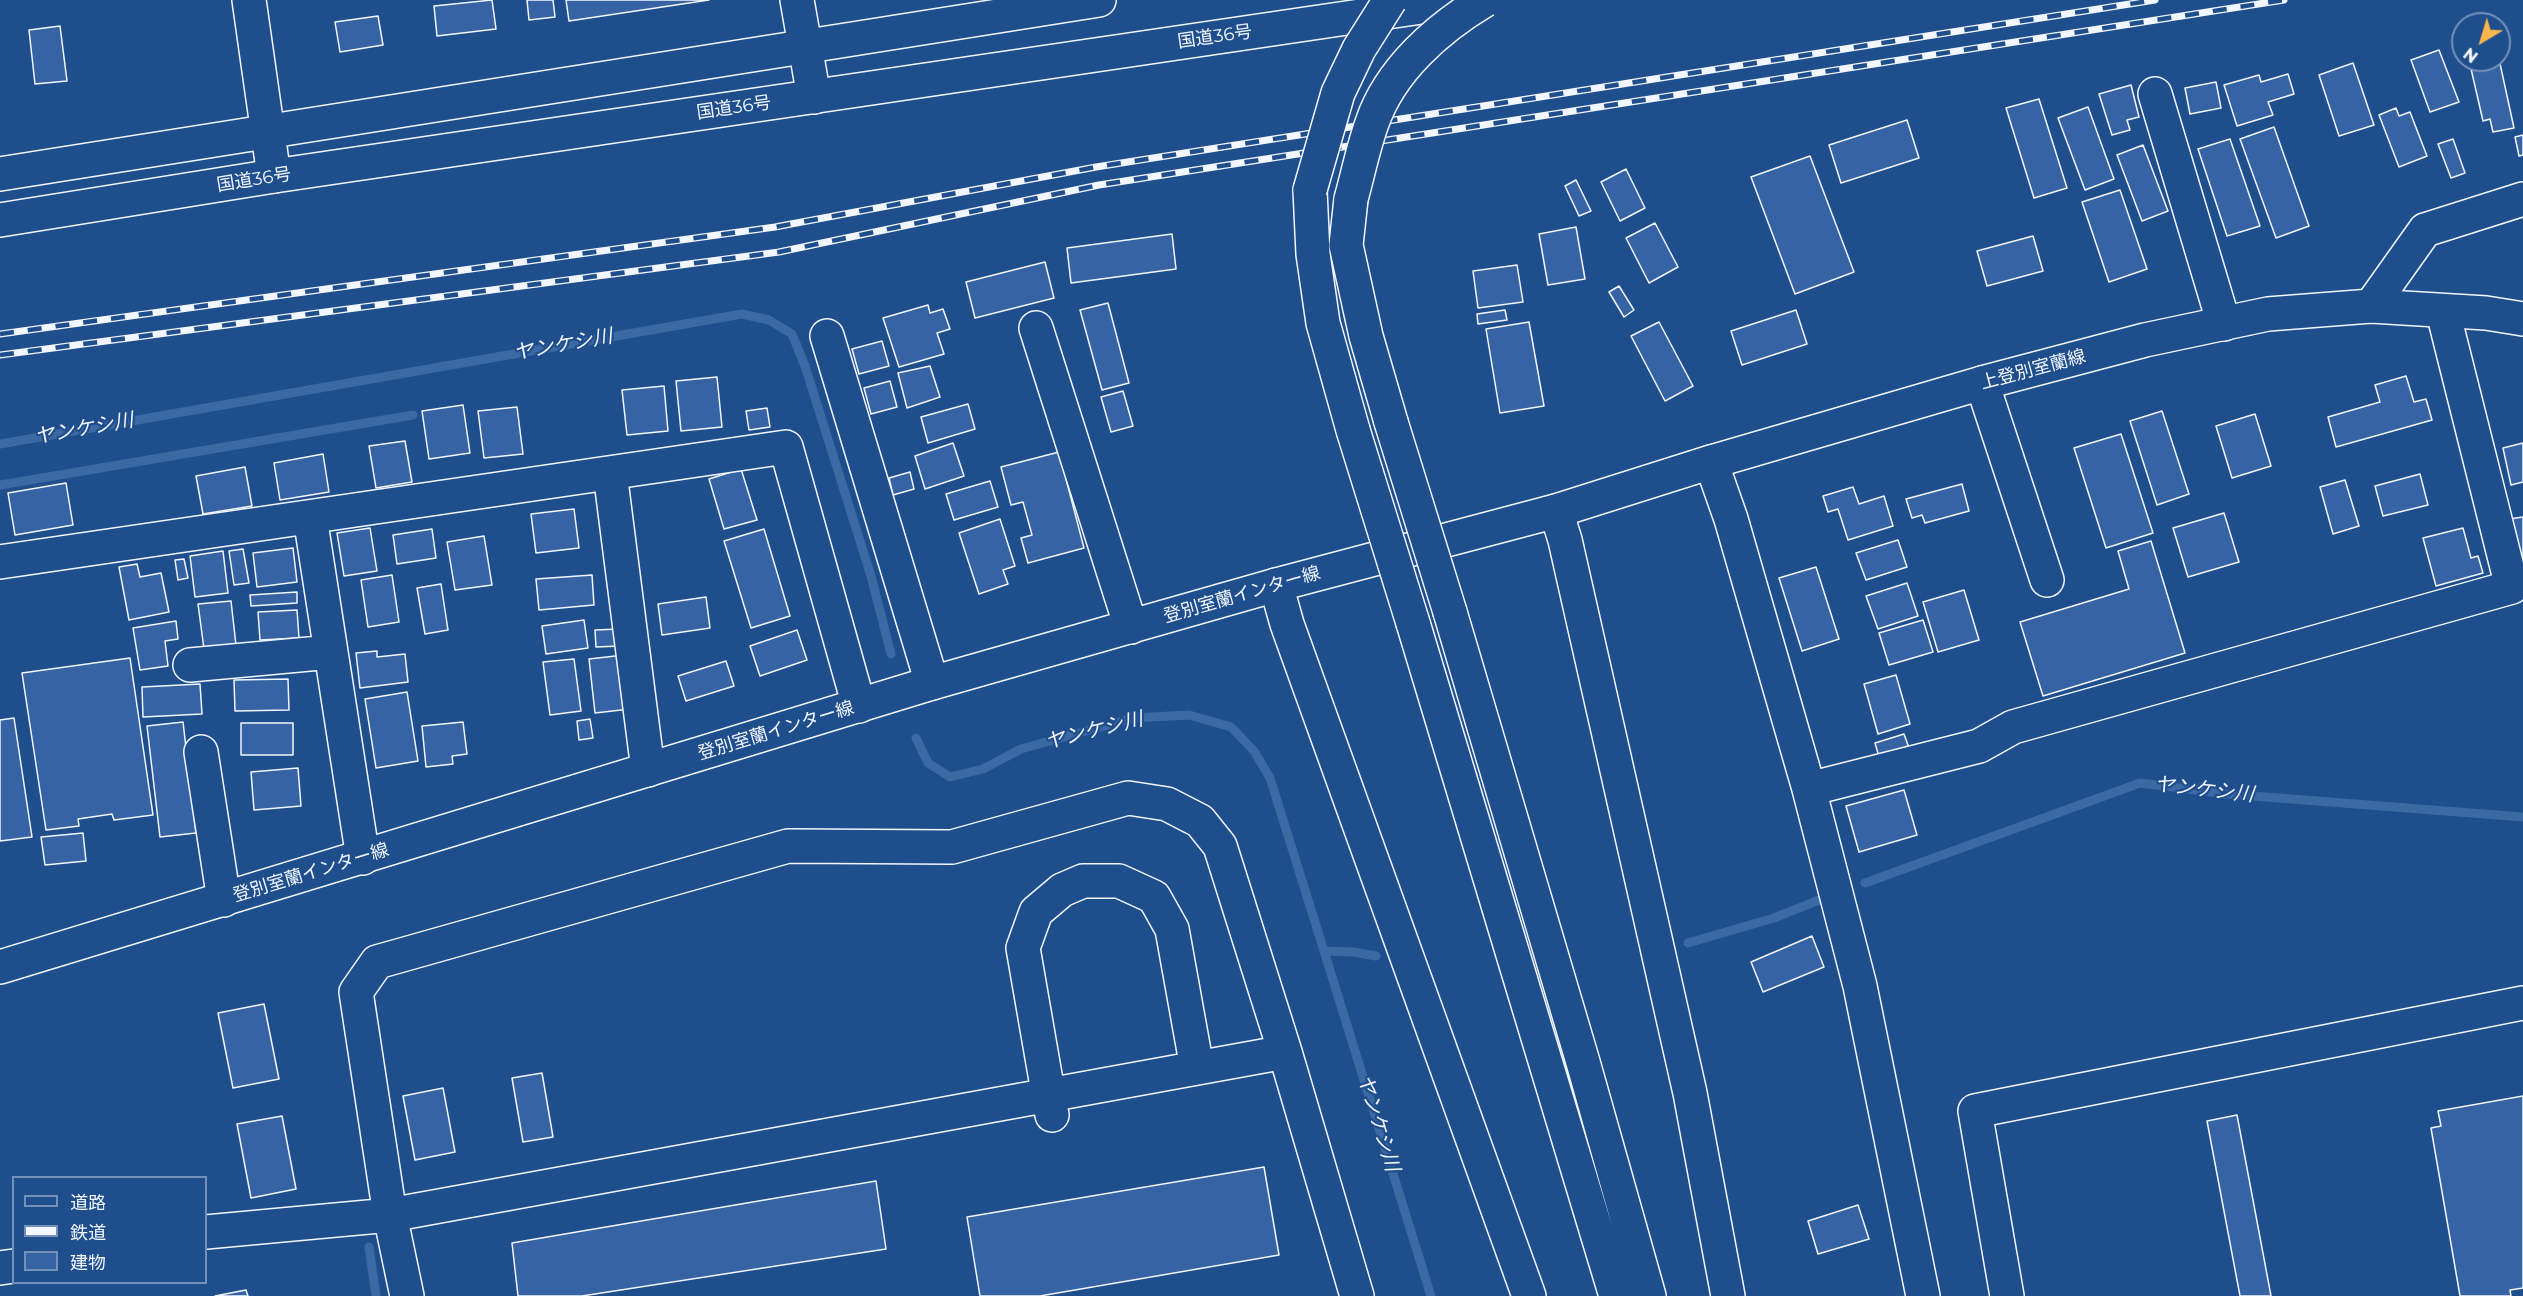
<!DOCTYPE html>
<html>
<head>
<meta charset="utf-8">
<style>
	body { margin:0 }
	#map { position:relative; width:2523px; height:1296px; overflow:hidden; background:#1f4e8c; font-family:Montserrat,"Noto Sans JP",sans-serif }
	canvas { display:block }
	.legend { position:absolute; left:12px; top:1176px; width:195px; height:108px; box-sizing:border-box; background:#1f4e8c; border:2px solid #7391ba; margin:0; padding:8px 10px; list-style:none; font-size:18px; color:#f2f6ff }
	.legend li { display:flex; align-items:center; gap:12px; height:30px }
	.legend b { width:30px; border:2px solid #7391ba }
	.north { position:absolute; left:2451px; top:12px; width:60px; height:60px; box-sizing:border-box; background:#1f4e8c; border:2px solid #7391ba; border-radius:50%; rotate:218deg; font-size:16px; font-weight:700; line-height:24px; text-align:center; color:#f2f6ff }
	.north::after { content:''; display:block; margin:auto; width:21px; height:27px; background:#ffb74d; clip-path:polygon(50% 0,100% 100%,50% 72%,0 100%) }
</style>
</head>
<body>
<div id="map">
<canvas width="2523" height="1296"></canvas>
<ul class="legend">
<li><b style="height:8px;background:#1f4e8c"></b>道路</li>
<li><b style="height:8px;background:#f2f6ff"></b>鉄道</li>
<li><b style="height:16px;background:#3563a3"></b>建物</li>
</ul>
<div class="north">N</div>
</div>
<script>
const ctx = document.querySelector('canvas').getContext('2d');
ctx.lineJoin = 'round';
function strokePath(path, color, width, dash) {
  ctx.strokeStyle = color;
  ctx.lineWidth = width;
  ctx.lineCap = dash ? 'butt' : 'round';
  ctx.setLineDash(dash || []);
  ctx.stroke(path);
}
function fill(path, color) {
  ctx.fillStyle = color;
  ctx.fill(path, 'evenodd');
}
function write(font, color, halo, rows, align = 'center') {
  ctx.font = font + ' Montserrat,"Noto Sans JP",sans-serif';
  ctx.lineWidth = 4.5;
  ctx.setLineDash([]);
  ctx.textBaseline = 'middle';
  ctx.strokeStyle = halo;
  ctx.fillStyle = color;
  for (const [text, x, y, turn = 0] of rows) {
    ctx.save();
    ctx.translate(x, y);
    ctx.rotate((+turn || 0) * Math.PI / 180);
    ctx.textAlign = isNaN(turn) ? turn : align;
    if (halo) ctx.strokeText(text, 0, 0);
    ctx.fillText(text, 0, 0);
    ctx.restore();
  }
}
strokePath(new Path2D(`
	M 0,444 L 742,314 L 769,320 L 792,334 L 805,366 L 871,576 L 891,654
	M 0,485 L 413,415
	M 916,738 L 928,763 L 950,777 L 983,769 L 1021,749 L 1133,718 L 1189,715 L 1231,727 L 1254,751 L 1270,778 L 1324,951 L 1354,952 L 1376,956
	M 1865,883 L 2140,783 L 2227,794 L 2523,817
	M 1688,943 L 1774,918 L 1819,900
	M 1324,951 L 1431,1296
	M 369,1247 L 376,1296`), '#3b69a3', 9);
const building = new Path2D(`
	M 492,0 L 496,29 L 437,36 L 434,6 Z
	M 527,0 L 553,0 L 555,17 L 529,20 Z
	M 566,0 L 709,0 L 569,21 Z
	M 378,16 L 383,45 L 340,52 L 335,22 Z
	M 60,26 L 67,81 L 35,84 L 29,30 Z
	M 2439,50 L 2459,102 L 2430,112 L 2411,60 Z
	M 2499,59 L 2514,128 L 2493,132 L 2490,119 L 2483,121 L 2469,60 Z
	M 2353,63 L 2374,125 L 2339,136 L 2319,75 Z
	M 2288,74 L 2294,94 L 2268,102 L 2273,115 L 2237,126 L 2224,85 L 2259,75 L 2261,82 Z
	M 2216,82 L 2221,108 L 2190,114 L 2185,88 Z
	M 2131,85 L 2139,117 L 2127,120 L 2130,130 L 2112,135 L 2099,94 Z
	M 2039,99 L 2067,188 L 2034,198 L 2006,108 Z
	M 2088,107 L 2114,179 L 2085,190 L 2058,118 Z
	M 2396,108 L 2399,116 L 2410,112 L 2427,156 L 2399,167 L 2379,115 Z
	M 1907,120 L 1919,158 L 1841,183 L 1829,145 Z
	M 2274,127 L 2309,226 L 2276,238 L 2240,139 Z
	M 2523,135 L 2523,155 L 2519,156 L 2515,137 Z
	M 2230,139 L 2260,226 L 2227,236 L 2198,149 Z
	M 2453,139 L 2465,173 L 2451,178 L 2438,144 Z
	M 2143,145 L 2168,211 L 2142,221 L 2117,155 Z
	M 1810,156 L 1854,272 L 1795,294 L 1751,177 Z
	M 1626,169 L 1645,208 L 1620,221 L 1601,182 Z
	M 1576,180 L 1591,211 L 1579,216 L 1565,186 Z
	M 2120,190 L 2147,269 L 2109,282 L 2082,202 Z
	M 1655,223 L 1678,267 L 1649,283 L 1626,238 Z
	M 1576,227 L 1585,279 L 1548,285 L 1539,234 Z
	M 1172,234 L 1176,269 L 1071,283 L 1067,248 Z
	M 2033,236 L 2043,271 L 1987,286 L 1977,251 Z
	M 1045,262 L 1054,298 L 975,318 L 966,282 Z
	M 1517,265 L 1523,302 L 1478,308 L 1473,271 Z
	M 1619,286 L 1634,310 L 1624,317 L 1609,292 Z
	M 1108,303 L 1129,383 L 1102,390 L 1080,310 Z
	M 928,305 L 930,313 L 943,309 L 950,329 L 937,333 L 944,354 L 899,367 L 883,318 Z
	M 1505,310 L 1507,320 L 1478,324 L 1477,314 Z
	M 1796,310 L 1807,344 L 1742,365 L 1731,331 Z
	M 1529,322 L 1544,406 L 1500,413 L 1486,329 Z
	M 1659,322 L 1693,386 L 1665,401 L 1631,336 Z
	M 882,341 L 889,366 L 859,374 L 852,349 Z
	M 930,366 L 940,397 L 907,408 L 898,373 Z
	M 2406,376 L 2414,402 L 2426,399 L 2432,420 L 2336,447 L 2328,417 L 2380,402 L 2375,385 Z
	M 717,377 L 722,427 L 681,431 L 676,381 Z
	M 890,381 L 897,407 L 871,414 L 864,388 Z
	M 664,386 L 668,431 L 627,435 L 622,390 Z
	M 1123,391 L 1133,426 L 1111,432 L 1101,397 Z
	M 968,404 L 975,429 L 928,443 L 921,417 Z
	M 463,405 L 470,453 L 429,459 L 422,411 Z
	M 517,407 L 523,454 L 484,458 L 478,411 Z
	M 767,408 L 770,427 L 749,430 L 746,411 Z
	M 2162,411 L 2189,494 L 2157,505 L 2130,421 Z
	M 2255,414 L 2271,466 L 2232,478 L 2216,426 Z
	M 2121,434 L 2153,533 L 2106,548 L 2074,448 Z
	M 405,441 L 412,482 L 376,488 L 369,446 Z
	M 953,443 L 964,476 L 925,489 L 915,456 Z
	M 2523,443 L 2523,482 L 2511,485 L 2503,448 Z
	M 1059,452 L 1084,548 L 1028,563 L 1021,538 L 1032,535 L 1023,502 L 1011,505 L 1001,467 Z
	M 323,454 L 329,492 L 280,500 L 274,463 Z
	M 245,467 L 252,506 L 203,514 L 196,476 Z
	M 741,469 L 757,520 L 724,529 L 709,479 Z
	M 910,472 L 914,489 L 893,495 L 889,478 Z
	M 2420,474 L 2428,505 L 2383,516 L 2375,486 Z
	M 2345,480 L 2359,526 L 2333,534 L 2320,487 Z
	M 990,481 L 998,507 L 954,520 L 946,494 Z
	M 66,483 L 73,525 L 15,535 L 8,493 Z
	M 1962,484 L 1969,511 L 1925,523 L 1922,515 L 1912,518 L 1906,499 Z
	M 1853,487 L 1859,504 L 1884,496 L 1893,526 L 1848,540 L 1838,509 L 1828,512 L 1823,496 Z
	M 574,509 L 579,548 L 536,553 L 531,514 Z
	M 2224,513 L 2239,562 L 2188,577 L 2173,528 Z
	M 2523,517 L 2523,567 L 2509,519 Z
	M 1000,519 L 1015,566 L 1003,570 L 1008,584 L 979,594 L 959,533 Z
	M 370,528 L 377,571 L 344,576 L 337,533 Z
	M 2463,528 L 2471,558 L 2478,556 L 2483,573 L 2436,586 L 2423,538 Z
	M 432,529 L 436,558 L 397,564 L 393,535 Z
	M 764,529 L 790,616 L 751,628 L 724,541 Z
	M 484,536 L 492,585 L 455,590 L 447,542 Z
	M 1898,540 L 1907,567 L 1866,580 L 1856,553 Z
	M 2151,541 L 2185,653 L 2043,696 L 2020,622 L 2129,589 L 2118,551 Z
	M 293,548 L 297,582 L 257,587 L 253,553 Z
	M 243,549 L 249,583 L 234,585 L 229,551 Z
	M 223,551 L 228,593 L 195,597 L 190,556 Z
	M 184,559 L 188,578 L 178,580 L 175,560 Z
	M 137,564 L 140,577 L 161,573 L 169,612 L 129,620 L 119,567 Z
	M 1816,567 L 1839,639 L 1802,651 L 1779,578 Z
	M 392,575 L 399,622 L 368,627 L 361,580 Z
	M 592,575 L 594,605 L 539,610 L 536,579 Z
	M 1907,583 L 1918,616 L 1878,629 L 1866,596 Z
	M 441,584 L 448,630 L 425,634 L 417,588 Z
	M 1964,590 L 1979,640 L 1938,652 L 1923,602 Z
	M 297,592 L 297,603 L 251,606 L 250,595 Z
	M 706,597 L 710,628 L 662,635 L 658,604 Z
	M 231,601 L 236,645 L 204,649 L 198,604 Z
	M 297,610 L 299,638 L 260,640 L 258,612 Z
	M 584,620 L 588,648 L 546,654 L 542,626 Z
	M 1923,620 L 1933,652 L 1889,665 L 1879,633 Z
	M 176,621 L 178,639 L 165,641 L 168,666 L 140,670 L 133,628 Z
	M 619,629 L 620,646 L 596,647 L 595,630 Z
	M 797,630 L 807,660 L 760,676 L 750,646 Z
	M 377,651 L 377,657 L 405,654 L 408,682 L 360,688 L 356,653 Z
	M 624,655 L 630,709 L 595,713 L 589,659 Z
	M 130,658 L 153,815 L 114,820 L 112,814 L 78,819 L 79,826 L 46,830 L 22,673 Z
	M 574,659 L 581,711 L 550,715 L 543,662 Z
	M 726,661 L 734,686 L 686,701 L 678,676 Z
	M 1896,675 L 1910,724 L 1878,734 L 1864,684 Z
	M 288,679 L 289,710 L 235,711 L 234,680 Z
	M 200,684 L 202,714 L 143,717 L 142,687 Z
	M 407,692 L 418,761 L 376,768 L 365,699 Z
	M 14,718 L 32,837 L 0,841 L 0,720 Z
	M 590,719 L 593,738 L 579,740 L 577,721 Z
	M 183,722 L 196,833 L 160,837 L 147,726 Z
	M 463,722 L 467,754 L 452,756 L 453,764 L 426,767 L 422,726 Z
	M 241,723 L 293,723 L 293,755 L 241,755 Z
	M 1904,734 L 1909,748 L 1879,757 L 1875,743 Z
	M 298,768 L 301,806 L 254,810 L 251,772 Z
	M 1904,790 L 1917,835 L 1859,852 L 1846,806 Z
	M 83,833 L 86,861 L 45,865 L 41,837 Z
	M 1812,936 L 1824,967 L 1763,992 L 1751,962 Z
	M 264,1004 L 279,1079 L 233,1088 L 218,1013 Z
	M 542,1073 L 553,1137 L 523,1142 L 512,1078 Z
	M 443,1088 L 455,1152 L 415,1160 L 403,1096 Z
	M 2523,1096 L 2523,1288 L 2510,1290 L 2511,1296 L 2460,1296 L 2431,1128 L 2441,1126 L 2438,1111 Z
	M 2237,1115 L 2271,1296 L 2240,1296 L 2207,1121 Z
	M 282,1116 L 296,1189 L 251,1198 L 237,1124 Z
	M 1264,1167 L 1279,1255 L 1040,1296 L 980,1296 L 967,1217 Z
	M 876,1181 L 886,1249 L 582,1296 L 518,1296 L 512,1243 Z
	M 1858,1205 L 1869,1239 L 1818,1254 L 1808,1221 Z
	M 246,1290 L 248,1296 L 215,1296 Z`);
fill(building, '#3563a3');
strokePath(building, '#f2f6ff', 1.5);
const minor = new Path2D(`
	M 249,0 L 274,176
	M 797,0 L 814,97
	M 2155,94 L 2224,324
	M 2371,306 L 2425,230 L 2523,199
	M 1036,328 L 1131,627
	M 827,336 L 932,683
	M 1982,383 L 2047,580
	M 1711,462 L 1731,519 L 1809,789 L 1860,986 L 1923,1296
	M 610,473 L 648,770
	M 310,517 L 363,858
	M 0,562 L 786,447 L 859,706
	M 190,665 L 331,652
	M 201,752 L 224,900
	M 1809,789 L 1979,746 L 2013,727 L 2512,587 L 2443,312
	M 1052,1115 L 1023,948 L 1036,912 L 1062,890 L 1083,881 L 1119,881 L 1154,897 L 1172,929 L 1197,1068
	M 206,1232 L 390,1215 L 1285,1052
	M 0,1268 L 14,1266
	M 407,1296 L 390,1215 L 356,992 L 377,962 L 788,846 L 952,847 L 1128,798 L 1167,804 L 1200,821 L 1220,846 L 1285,1052 L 1357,1296
	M 2007,1296 L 1975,1111 L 2523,1003`);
const major = new Path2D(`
	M 0,967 L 932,683 L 1276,585 L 1556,511 L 1711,462 L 1982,383 L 2145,340 L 2268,314 L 2371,306 L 2486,313 L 2523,319`);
const highway = new Path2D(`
	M 0,174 L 1099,0
	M 1310,190 L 1313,254 L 1323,323 L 1353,430
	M 1351,199 L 1346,245 L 1366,336 L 1391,422
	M 0,220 L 274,176 L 1469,0
	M 1556,511 L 1565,540 L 1690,1093 L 1728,1296
	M 1276,585 L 1287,624 L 1529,1296
	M 1450,612 L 1583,1062 L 1649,1296
	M 1413,623 L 1616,1296`);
strokePath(minor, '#f2f6ff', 36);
strokePath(major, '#f2f6ff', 36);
strokePath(highway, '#f2f6ff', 36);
strokePath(minor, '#1f4e8c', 33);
strokePath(major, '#1f4e8c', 33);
strokePath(highway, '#1f4e8c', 33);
const rail = new Path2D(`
	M 0,334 L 775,227 L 1096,167 L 2155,0
	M 0,355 L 779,252 L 1099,185 L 2284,0`);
strokePath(rail, '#f2f6ff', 7);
strokePath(rail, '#1f4e8c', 4.5, [14]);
const highwayBridge = new Path2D(`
	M 1310,190 L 1338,93 L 1359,49 L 1390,0
	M 1351,199 C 1358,174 1363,148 1372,123 C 1390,70 1438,28 1485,0
	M 1391,422 L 1450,612
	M 1353,430 L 1413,623`);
strokePath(highwayBridge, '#f2f6ff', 36, []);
strokePath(highwayBridge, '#1f4e8c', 33);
write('18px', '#f2f6ff', '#1f4e8c', [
	["国道36号",1215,37,-8],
	["国道36号",734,108,-8],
	["国道36号",254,180,-9],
	["上登別室蘭線",2033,370,-15],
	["登別室蘭インター線",1242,595,-16],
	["登別室蘭インター線",776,731,-17],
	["登別室蘭インター線",311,873,-17]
]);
write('italic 20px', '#f2f6ff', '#1f4e8c', [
	["ヤンケシ川",563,345,-10],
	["ヤンケシ川",84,429,-10],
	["ヤンケシ川",1094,731,-14],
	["ヤンケシ川",2204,790,6],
	["ヤンケシ川",1378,1123,73]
]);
</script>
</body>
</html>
